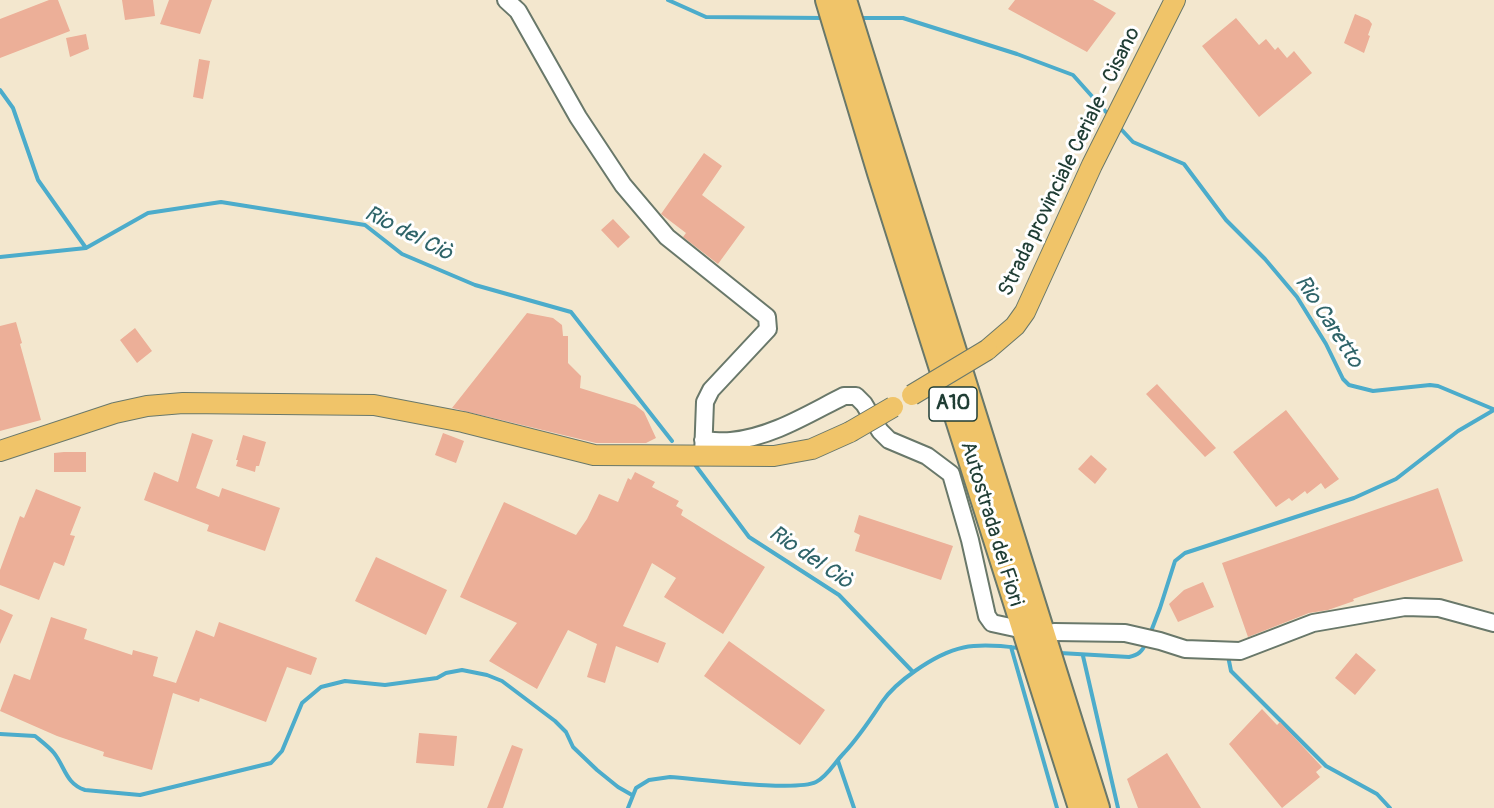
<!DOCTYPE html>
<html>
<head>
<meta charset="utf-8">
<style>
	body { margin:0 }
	canvas { display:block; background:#f3e7ce }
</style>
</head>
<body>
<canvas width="1494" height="808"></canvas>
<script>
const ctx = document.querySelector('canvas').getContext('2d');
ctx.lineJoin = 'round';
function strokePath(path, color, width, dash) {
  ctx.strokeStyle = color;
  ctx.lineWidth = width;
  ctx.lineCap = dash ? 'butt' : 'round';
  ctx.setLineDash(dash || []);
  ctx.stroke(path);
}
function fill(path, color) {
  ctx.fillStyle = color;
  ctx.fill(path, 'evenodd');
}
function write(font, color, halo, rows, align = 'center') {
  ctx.font = font + ' Pangolin,sans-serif';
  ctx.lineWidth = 6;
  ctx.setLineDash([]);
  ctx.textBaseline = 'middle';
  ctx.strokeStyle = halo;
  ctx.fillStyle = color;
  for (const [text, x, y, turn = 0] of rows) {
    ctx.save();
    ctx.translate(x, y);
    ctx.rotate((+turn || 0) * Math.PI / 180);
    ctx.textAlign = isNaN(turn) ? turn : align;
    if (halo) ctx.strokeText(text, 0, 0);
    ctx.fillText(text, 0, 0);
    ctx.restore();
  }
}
strokePath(new Path2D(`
	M 668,0 L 706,17 L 823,18
	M 857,18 L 903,18 L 1017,54 L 1073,75 L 1106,112
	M 0,90 L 13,108 L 38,180 L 86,248
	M 1120,128 L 1133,142 L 1184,164 L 1226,220 L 1265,259 L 1297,297 L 1326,344 L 1343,379 L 1349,385 L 1373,391 L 1430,385 L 1438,386 L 1493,409
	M 0,257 L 86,248 L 148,213 L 221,202 L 365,225 L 402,254 L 475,285 L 571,312 L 672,441
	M 696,466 L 749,537 L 839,595 L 913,672
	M 1150,634 L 1160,608 L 1175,561 L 1185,553 L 1354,498 L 1396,479 L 1458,431 L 1494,410
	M 1011,647 L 1057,808
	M 1060,653 L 1129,657 C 1138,655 1142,652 1146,643
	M 1083,656 L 1118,808
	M 1228,656 L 1231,671 L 1326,766 L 1377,794 L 1390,808
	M 0,734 L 35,736 C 41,741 49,747 54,753 C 65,767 66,784 85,790 L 140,795 L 271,763 L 282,751 L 302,703 L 321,687 L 345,681 L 385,685 L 437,678 L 446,673 L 462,670 L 487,675 L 502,681 L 555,721 L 566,732 L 573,747 L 597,770 L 618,787 L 632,795
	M 838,761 L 854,808
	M 628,808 L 636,788 L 649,780 L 670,777 C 699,779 795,792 816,782 C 827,777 835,762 844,753 C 859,737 870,720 882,702 C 891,689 902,680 915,671 C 952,645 973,642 1018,648`), '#4caccb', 4);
fill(new Path2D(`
	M 49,0 L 58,0 L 70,31 L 0,58 L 0,19 Z
	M 122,0 L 153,0 L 155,16 L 125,20 Z
	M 169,0 L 212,0 L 200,34 L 160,24 Z
	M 1015,0 L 1093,0 L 1116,13 L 1087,52 L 1008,9 Z
	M 1355,14 L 1369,20 L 1372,24 L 1368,35 L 1370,36 L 1364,53 L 1344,43 Z
	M 1236,18 L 1259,45 L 1266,39 L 1275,50 L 1278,47 L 1287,58 L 1294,51 L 1312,73 L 1259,117 L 1202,46 Z
	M 86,34 L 89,49 L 70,57 L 66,38 Z
	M 199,59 L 210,61 L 203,99 L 193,97 Z
	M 704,153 L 722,166 L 702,195 L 745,227 L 718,264 L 683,237 L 686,233 L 661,214 Z
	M 613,219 L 630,237 L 618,248 L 601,230 Z
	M 527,313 L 553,318 L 562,325 L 563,336 L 568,336 L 568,363 L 581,376 L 580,388 L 635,405 L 644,412 L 656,438 L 646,443 L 596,443 L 452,408 Z
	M 16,322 L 22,343 L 20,344 L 41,420 L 0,431 L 0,326 Z
	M 135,328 L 152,351 L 137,363 L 120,340 Z
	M 1157,384 L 1216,448 L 1205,457 L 1146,394 Z
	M 1286,410 L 1339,479 L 1325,489 L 1321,483 L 1307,494 L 1305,491 L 1292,501 L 1289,498 L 1276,507 L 1233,452 Z
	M 192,433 L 213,440 L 196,488 L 219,497 L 222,488 L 280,508 L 265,551 L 207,531 L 209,525 L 144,500 L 154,472 L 178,482 Z
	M 443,433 L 464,441 L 456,463 L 435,455 Z
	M 243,435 L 266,442 L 259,466 L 256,466 L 255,472 L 236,466 L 238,460 L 236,460 Z
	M 64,452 L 86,452 L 86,472 L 54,472 L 54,453 Z
	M 1091,455 L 1107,469 L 1095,484 L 1078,469 Z
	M 635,472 L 655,482 L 652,487 L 679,501 L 676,506 L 683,510 L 681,515 L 765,567 L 723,634 L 664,597 L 676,578 L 652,563 L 623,626 L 666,643 L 658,663 L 616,646 L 605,683 L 587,677 L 597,644 L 568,630 L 537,689 L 489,661 L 517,623 L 460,597 L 504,502 L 576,535 L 587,519 L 599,494 L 618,502 L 628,478 L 631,480 Z
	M 1438,488 L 1463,561 L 1353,599 L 1354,601 L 1328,610 L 1309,613 L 1248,637 L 1222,563 Z
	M 36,489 L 81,507 L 70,535 L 75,536 L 64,566 L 54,562 L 39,600 L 0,585 L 0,570 L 20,516 L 24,518 Z
	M 859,515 L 953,546 L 941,580 L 855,551 L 860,535 L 854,532 Z
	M 376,557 L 447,590 L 426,635 L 355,601 Z
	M 1203,582 L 1214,607 L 1178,622 L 1169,604 L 1184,590 Z
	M 0,609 L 13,615 L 0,644 Z
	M 51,617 L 87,629 L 84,639 L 132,655 L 133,650 L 158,657 L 153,676 L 176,683 L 196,630 L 214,637 L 219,622 L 317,658 L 311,675 L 287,667 L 266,722 L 200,698 L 199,702 L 173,693 L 152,770 L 103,756 L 104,752 L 57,736 L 0,711 L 14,674 L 30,680 Z
	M 729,641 L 825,710 L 800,745 L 704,676 Z
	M 1356,653 L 1376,670 L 1355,695 L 1335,678 Z
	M 1262,709 L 1277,725 L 1280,722 L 1322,767 L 1316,772 L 1320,777 L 1282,808 L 1229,744 Z
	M 419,733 L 457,736 L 454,766 L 416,763 Z
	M 512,745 L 523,749 L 503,808 L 487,808 Z
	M 1167,753 L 1201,808 L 1138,808 L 1127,779 Z`), '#ecaf98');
const minor = new Path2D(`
	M 506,0 L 518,11 L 578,117 L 623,185 L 667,237 L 767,317 L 768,329 L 711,390 L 705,402 L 703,456
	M 703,440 C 712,441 722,442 731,441 C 772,437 808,414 844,396 L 856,396 L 864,404 L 880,431 L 889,440 L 927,456 L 951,474 L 970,540 L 987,616 L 992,623 L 1015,628
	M 1054,632 L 1125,633 L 1160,641 L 1185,649 L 1240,651 L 1313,623 L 1405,607 L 1439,608 L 1494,623`);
const major = new Path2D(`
	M 987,350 L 1015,326 L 1025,312 L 1092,165 L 1175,0
	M 0,451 L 115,413 L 147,406 L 183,403 L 374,405 L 463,422 L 594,455 L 774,456 L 812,449 L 850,432`);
const highway = new Path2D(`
	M 827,0 L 879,173 L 1080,808
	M 845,0 L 1098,808`);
strokePath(minor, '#69786a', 20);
strokePath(major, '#69786a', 22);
strokePath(highway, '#69786a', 26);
strokePath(minor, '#fff', 16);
strokePath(major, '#f0c469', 20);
strokePath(highway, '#f0c469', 22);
const majorBridge = new Path2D(`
	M 912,395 L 987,350
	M 850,432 L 893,407`);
strokePath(majorBridge, '#69786a', 22, []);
strokePath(majorBridge, '#f0c469', 20);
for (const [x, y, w] of [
	[953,404,48]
]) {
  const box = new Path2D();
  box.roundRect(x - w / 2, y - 17, w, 34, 4.5);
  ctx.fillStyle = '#fff';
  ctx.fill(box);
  strokePath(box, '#1f3d34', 1.5);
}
write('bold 20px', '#1f3d34', null, [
	["A10",953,404]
]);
write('21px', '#1f3d34', '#fff', [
	["Strada provinciale Ceriale - Cisano",1070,162,-64],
	["Autostrada dei Fiori",991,524,73]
]);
write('italic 22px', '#2f6469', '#fff', [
	["Rio del Ciò",408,234,27],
	["Rio Caretto",1328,322,57],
	["Rio del Ciò",810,558,34]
]);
</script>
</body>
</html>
